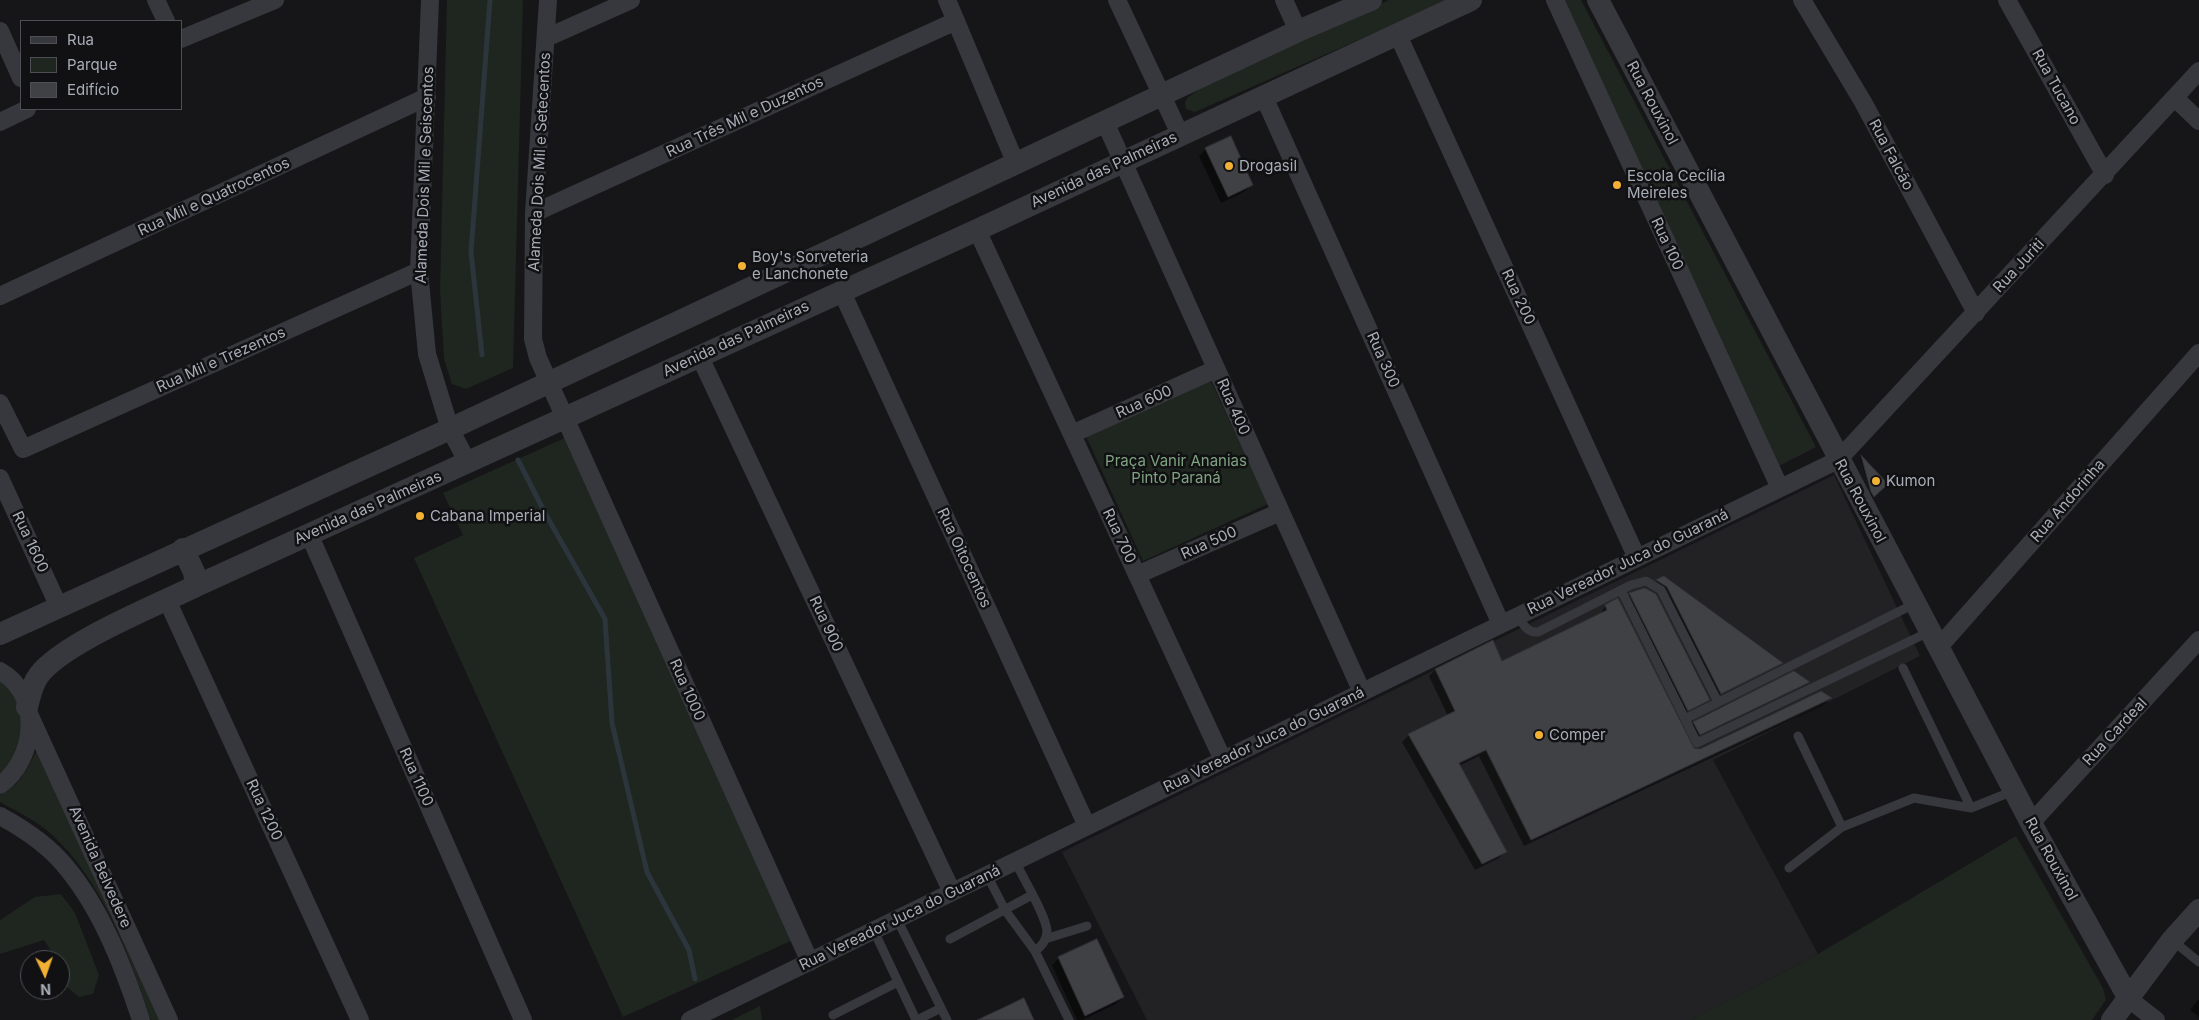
<!DOCTYPE html>
<html>
<head>
<meta charset="utf-8">
<style>
	body { margin:0 }
	#map { position:relative; width:2199px; height:1020px; overflow:hidden; background:#161618; font-family:Inter,sans-serif }
	canvas { display:block }
	.legend { position:absolute; left:20px; top:20px; width:162px; height:90px; box-sizing:border-box; background:#111113; border:1px solid #4d4f55; margin:0; padding:6px 9px; list-style:none; font-size:15px; color:#a8adb8 }
	.legend li { display:flex; align-items:center; gap:10px; height:25px }
	.legend b { width:25px; border:1px solid #4d4f55 }
	.north { position:absolute; left:20px; top:950px; width:50px; height:50px; box-sizing:border-box; background:#111113; border:1px solid #4d4f55; border-radius:50%; rotate:177deg; font-size:14px; font-weight:700; line-height:20px; text-align:center; color:#a8adb8 }
	.north::after { content:''; display:block; margin:auto; width:18px; height:22px; background:#f2b134; clip-path:polygon(50% 0,100% 100%,50% 72%,0 100%) }
</style>
</head>
<body>
<div id="map">
<canvas width="2199" height="1020"></canvas>
<ul class="legend">
<li><b style="height:6px;background:#37383d"></b>Rua</li>
<li><b style="height:14px;background:#1e261f"></b>Parque</li>
<li><b style="height:14px;background:#404145"></b>Edifício</li>
</ul>
<div class="north">N</div>
</div>
<script>
const ctx = document.querySelector('canvas').getContext('2d');
ctx.lineJoin = 'round';
function fill(path, color) {
  ctx.fillStyle = color;
  ctx.fill(path, 'evenodd');
}
function strokePath(path, color, width, dash) {
  ctx.strokeStyle = color;
  ctx.lineWidth = width;
  ctx.lineCap = dash ? 'butt' : 'round';
  ctx.setLineDash(dash || []);
  ctx.stroke(path);
}
function write(font, color, halo, rows, align = 'center') {
  ctx.font = font + ' Inter,sans-serif';
  ctx.lineWidth = 5;
  ctx.setLineDash([]);
  ctx.textBaseline = 'middle';
  ctx.strokeStyle = halo;
  ctx.fillStyle = color;
  for (const [text, x, y, turn = 0] of rows) {
    ctx.save();
    ctx.translate(x, y);
    ctx.rotate((+turn || 0) * Math.PI / 180);
    ctx.textAlign = isNaN(turn) ? turn : align;
    if (halo) ctx.strokeText(text, 0, 0);
    ctx.fillText(text, 0, 0);
    ctx.restore();
  }
}
fill(new Path2D(`
	M 1834,475 L 1920,656 L 1713,760 L 1818,954 L 1691,1020 L 1147,1020 L 1062,852 Z`), '#222225');
fill(new Path2D(`
	M 447,0 L 523,0 L 513,368 L 466,389 L 452,384 L 444,359 L 440,290 Z
	M 1389,0 L 1449,0 L 1195,112 L 1186,109 L 1185,103 L 1187,98 L 1224,72 Z
	M 1563,0 L 1581,0 L 1816,447 L 1777,467 Z
	M 1209,377 L 1268,504 L 1143,561 L 1085,434 Z
	M 567,437 L 795,939 L 623,1017 L 414,558 L 463,535 L 443,493 Z
	M 0,677 C 5,682 12,688 15,695 C 30,721 23,755 0,773 Z
	M 37,749 L 162,1020 L 151,1020 C 129,954 102,879 49,832 C 35,820 16,811 0,802 L 0,795 C 19,787 29,767 37,749 Z
	M 2016,836 L 2103,988 L 2106,1000 L 2092,1020 L 1691,1020 L 1818,954 Z
	M 61,894 L 75,913 L 99,975 L 93,994 L 79,997 L 62,983 L 60,960 L 57,960 L 44,940 L 0,954 L 0,920 L 35,897 Z
	M 760,1006 L 762,1020 L 732,1020 Z`), '#1e261f');
fill(new Path2D(`
	M 1206,149 L 1251,185 L 1244,192 L 1221,203 L 1199,156 Z
	M 1861,457 L 1886,484 L 1872,497 L 1860,458 Z
	M 1664,578 L 1780,664 L 1719,695 L 1655,582 Z
	M 1630,594 L 1706,701 L 1686,712 L 1628,596 Z
	M 1618,600 L 1693,750 L 1700,750 L 1830,699 L 1824,705 L 1524,846 L 1479,756 L 1459,766 L 1505,852 L 1499,858 L 1475,870 L 1402,742 L 1409,735 L 1448,716 L 1429,676 L 1435,670 L 1492,642 L 1502,663 L 1600,615 L 1605,606 Z
	M 1806,684 L 1698,736 L 1692,725 L 1694,723 Z
	M 1059,958 L 1123,997 L 1116,1004 L 1082,1020 L 1077,1020 L 1052,965 Z
	M 2199,999 L 2199,1017 L 2190,1010 Z`), '#0007');
strokePath(new Path2D(`
	M 482,355 L 471,252 L 490,0
	M 518,460 L 545,513 L 605,619 L 612,723 L 647,872 L 689,950 L 695,979`), '#2c353c', 5);
const building = new Path2D(`
	M 1231,136 L 1253,185 L 1228,197 L 1205,148 Z
	M 1861,455 L 1888,484 L 1874,497 L 1871,492 Z
	M 1664,576 L 1783,663 L 1721,694 L 1667,587 L 1656,580 Z
	M 1645,588 L 1656,594 L 1710,700 L 1688,711 L 1629,593 Z
	M 1618,598 L 1694,748 L 1700,749 L 1821,691 L 1832,698 L 1531,840 L 1486,750 L 1459,763 L 1507,852 L 1482,864 L 1408,734 L 1455,711 L 1435,669 L 1493,640 L 1502,661 L 1607,610 L 1605,605 Z
	M 1794,671 L 1810,682 L 1700,735 L 1693,722 Z
	M 1097,939 L 1124,997 L 1085,1016 L 1058,957 Z
	M 1024,998 L 1034,1020 L 977,1020 L 1009,1005 Z`);
fill(building, '#404145');
strokePath(building, '#303034', 1);
strokePath(new Path2D(`
	M 1621,590 L 1697,743 L 1929,632
	M 1518,616 C 1523,624 1527,633 1538,632 L 1631,585 L 1646,581 L 1661,590 L 1718,702
	M 1903,668 L 1971,808
	M 1685,719 L 1914,604
	M 1798,736 L 1842,827
	M 1015,861 C 1023,878 1046,915 1047,931 C 1047,940 1042,946 1035,951
	M 1789,868 L 1842,827 L 1914,798 L 1971,808 L 2013,791
	M 987,875 L 1005,910 L 1035,951 L 1069,1020
	M 897,919 L 947,1020
	M 874,931 L 916,1020
	M 950,939 L 1032,895
	M 1045,939 L 1087,926
	M 2172,940 L 2199,962
	M 833,1015 L 898,982
	M 917,1020 L 941,1008`), '#37383d', 9);
strokePath(new Path2D(`
	M 156,0 L 166,21
	M 430,0 L 419,271 L 427,354 L 450,429 L 468,463
	M 548,0 L 534,213 L 533,339 L 538,358 L 810,962
	M 947,0 L 1016,164
	M 1117,0 L 1180,134
	M 1284,0 L 1298,31
	M 1555,0 L 1780,488
	M 1802,0 L 1863,102 L 1976,313
	M 2007,0 L 2105,175
	M 0,31 L 21,78
	M 1398,35 L 1637,558
	M 546,38 L 631,0
	M 181,39 L 275,0
	M 1264,97 L 1501,624
	M 2175,98 L 2199,121
	M 0,122 L 27,109
	M 1105,122 L 1362,692
	M 534,213 L 956,21
	M 977,230 L 1223,760
	M 841,290 L 1087,826
	M 0,296 L 427,97
	M 699,355 L 952,892
	M 0,403 L 23,449 L 419,271
	M 1072,434 L 1216,369
	M 0,478 L 59,607
	M 309,534 L 523,1020
	M 1137,575 L 1280,512
	M 167,600 L 360,1020
	M 1938,648 L 2199,353
	M 0,671 C 43,695 36,759 0,785
	M 29,714 L 169,1020
	M 0,816 C 24,829 49,846 66,867 C 102,910 124,968 141,1020
	M 2031,823 L 2199,640
	M 2129,999 L 2156,1020
	M 690,1020 L 1838,460 L 2199,71`), '#37383d', 18);
strokePath(new Path2D(`
	M 1598,0 L 2031,823 L 2129,999
	M 183,549 L 194,572 L 196,586
	M 0,634 L 450,429 L 1298,31 L 1371,0
	M 27,707 C 30,696 32,684 39,675 C 63,643 157,605 196,586 L 977,230 L 1471,0
	M 2112,1020 L 2172,940 L 2199,910`), '#37383d', 22);
for (const [x, y, r, color] of [
	[1229,166,5,"#f2b134"],
	[1617,185,5,"#f2b134"],
	[742,266,5,"#f2b134"],
	[1876,481,5,"#f2b134"],
	[420,516,5,"#f2b134"],
	[1539,735,5,"#f2b134"]
]) {
  const dot = new Path2D();
  dot.arc(x, y, r, 0, 2 * Math.PI);
  ctx.fillStyle = color;
  ctx.fill(dot);
  strokePath(dot, '#111113', 2);
}
write('15px', '#a8adb8', '#111113', [
	["Rua Tucano",2056,87,61],
	["Rua Rouxinol",1652,103,62],
	["Rua Três Mil e Duzentos",745,117,-25],
	["Rua Falcão",1891,155,62],
	["Alameda Dois Mil e Setecentos",540,162,-87],
	["Avenida das Palmeiras",1104,170,-25],
	["Alameda Dois Mil e Seiscentos",425,175,-88],
	["Rua Mil e Quatrocentos",214,197,-25],
	["Rua 100",1667,244,65],
	["Rua Juriti",2019,266,-47],
	["Rua 200",1518,297,65],
	["Avenida das Palmeiras",736,339,-25],
	["Rua Mil e Trezentos",221,360,-24],
	["Rua 300",1383,360,66],
	["Rua 600",1144,402,-24],
	["Rua 400",1233,407,66],
	["Rua Rouxinol",1860,501,62],
	["Rua Andorinha",2068,501,-49],
	["Avenida das Palmeiras",368,508,-24],
	["Rua 700",1119,536,65],
	["Rua 1600",30,542,65],
	["Rua 500",1209,543,-24],
	["Rua Oitocentos",964,558,65],
	["Rua Vereador Juca do Guaraná",1628,562,-26],
	["Rua 900",826,624,65],
	["Rua 1000",687,690,66],
	["Rua Cardeal",2115,732,-47],
	["Rua Vereador Juca do Guaraná",1264,740,-26],
	["Rua 1100",416,777,66],
	["Rua 1200",264,810,65],
	["Rua Rouxinol",2051,859,61],
	["Avenida Belvedere",100,867,66],
	["Rua Vereador Juca do Guaraná",900,918,-26]
]);
write('15px', '#a8adb8', '#111113', [
	["Drogasil",1239,166],
	["Escola Cecília",1627,176],
	["Meireles",1627,193],
	["Boy's Sorveteria",752,257],
	["e Lanchonete",752,274],
	["Kumon",1886,481],
	["Cabana Imperial",430,516],
	["Comper",1549,735]
], 'left');
write('15px', '#7fa381', '#111113', [
	["Praça Vanir Ananias",1176,461],
	["Pinto Paraná",1176,478]
]);
</script>
</body>
</html>
